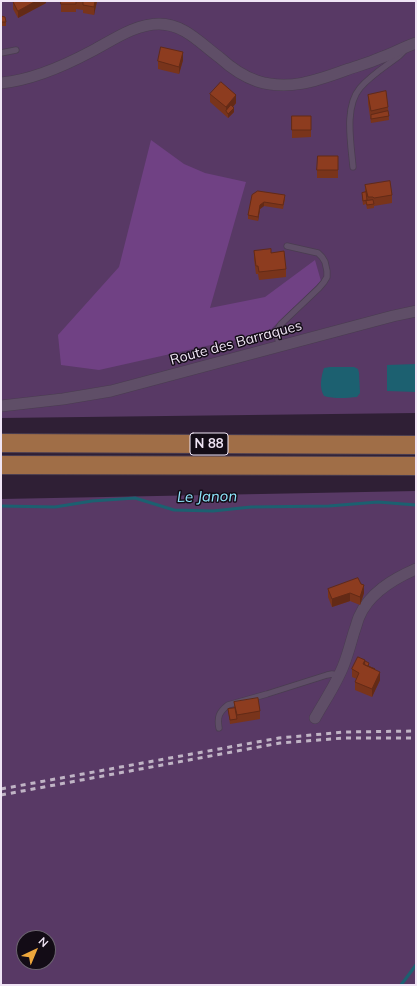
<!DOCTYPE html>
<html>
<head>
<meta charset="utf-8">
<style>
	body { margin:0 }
	#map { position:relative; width:417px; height:986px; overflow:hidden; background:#2f1f35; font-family:Mulish,sans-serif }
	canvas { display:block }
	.frame { position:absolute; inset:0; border:2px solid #f0e5f5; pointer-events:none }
	.north { position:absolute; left:16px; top:930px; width:40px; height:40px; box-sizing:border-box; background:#130c16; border:1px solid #6b636f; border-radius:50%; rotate:44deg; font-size:11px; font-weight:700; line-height:16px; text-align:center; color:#f0e5f5 }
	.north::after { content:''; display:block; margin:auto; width:14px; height:18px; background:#eea73c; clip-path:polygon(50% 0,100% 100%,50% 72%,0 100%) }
</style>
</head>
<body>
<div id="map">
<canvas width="417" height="986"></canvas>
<div class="frame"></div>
<div class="north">N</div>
</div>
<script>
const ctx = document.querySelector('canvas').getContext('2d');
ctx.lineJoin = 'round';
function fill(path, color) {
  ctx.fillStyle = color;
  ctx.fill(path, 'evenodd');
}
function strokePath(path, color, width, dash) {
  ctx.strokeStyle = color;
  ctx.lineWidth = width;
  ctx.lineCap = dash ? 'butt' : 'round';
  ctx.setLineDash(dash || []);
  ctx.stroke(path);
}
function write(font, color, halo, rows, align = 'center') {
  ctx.font = font + ' Mulish,sans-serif';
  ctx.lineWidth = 3;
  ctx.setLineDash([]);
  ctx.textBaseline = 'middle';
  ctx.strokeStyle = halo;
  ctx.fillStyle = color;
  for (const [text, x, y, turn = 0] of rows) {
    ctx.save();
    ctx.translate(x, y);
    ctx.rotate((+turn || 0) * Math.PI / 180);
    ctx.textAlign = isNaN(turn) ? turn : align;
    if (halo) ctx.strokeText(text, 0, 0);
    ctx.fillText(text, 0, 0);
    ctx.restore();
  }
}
fill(new Path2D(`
	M 1,1 L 416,1 L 416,413 L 1,418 Z
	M 416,491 L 416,985 L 1,985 L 1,499 ZM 24,938 L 48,938 L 48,962 L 24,962 Z`), '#583965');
fill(new Path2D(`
	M 151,140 L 184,164 L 205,173 L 246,182 L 210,308 L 265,297 L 315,260 L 321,281 L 266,334 L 206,346 L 99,370 L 61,365 L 58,335 L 119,267 Z`), '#704184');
fill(new Path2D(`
	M 416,364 L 416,392 L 387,391 L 387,365 Z
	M 330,367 L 354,367 L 358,369 L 359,373 L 360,393 L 357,397 C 347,398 334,399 324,396 C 319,388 321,377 324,368 Z`), '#1c6070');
strokePath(new Path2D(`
	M 1,506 L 55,507 L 92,501 L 135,498 L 174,510 L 213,511 L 251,507 L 329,506 L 378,502 L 416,505
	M 401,985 L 416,965`), '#1c6070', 3);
const service = new Path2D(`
	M 1,53 L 16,50
	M 353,167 C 351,143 344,107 360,88 C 371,75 386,66 399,56 L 403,52
	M 280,346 C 277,337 275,332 281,324 L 319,288 L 324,282 L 327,277 L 327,271 L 325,262 L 322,257 L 318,253 L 287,246
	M 219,728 C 217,717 219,712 228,705 L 267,694 L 327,675 L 332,674 L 339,675`);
const minor = new Path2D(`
	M 1,83 C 33,80 64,66 92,51 C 113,40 135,24 159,24 C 184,24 200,43 219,57 C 230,67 242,76 257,81 C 288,91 316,81 346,70 C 357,66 369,63 380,58 C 392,54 404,47 416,43
	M 1,406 L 63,399 L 111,391 L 393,316 L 416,311
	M 315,718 C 325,700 337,683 344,664 C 348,654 351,642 354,632 C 356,627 357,622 359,617 C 369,593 393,579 416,569`);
const trunk = new Path2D(`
	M 1,443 L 416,445
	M 1,465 L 416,466`);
strokePath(service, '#4a3d50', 7);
strokePath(minor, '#4a3d50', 12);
strokePath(trunk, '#4a3d50', 20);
strokePath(service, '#5f4e67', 5.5);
strokePath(minor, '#5f4e67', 11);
strokePath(trunk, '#a06e47', 18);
strokePath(new Path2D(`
	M 1,789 L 279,738 L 345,732 L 416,731
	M 1,795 L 280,743 L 344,738 L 416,738`), '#c0b4c5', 3, [5, 5]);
fill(new Path2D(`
	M 12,1 L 46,1 L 46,3 L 18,18 L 13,9 L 13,2 Z
	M 61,1 L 97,1 L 94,15 L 83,13 L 83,10 L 76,9 L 76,12 L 61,12 Z
	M 1,16 L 6,22 L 6,26 L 1,26 Z
	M 183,60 L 179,74 L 158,69 L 158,61 Z
	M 210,94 L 236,103 L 233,107 L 234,112 L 228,118 L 210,102 Z
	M 368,95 L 388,107 L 389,120 L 371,123 L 368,103 Z
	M 292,116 L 311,130 L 311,137 L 292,138 Z
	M 338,156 L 338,178 L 317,178 L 317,170 Z
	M 365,185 L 392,195 L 392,203 L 374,206 L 374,208 L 367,209 L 366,204 L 363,205 L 362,197 L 362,193 L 365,192 Z
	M 258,191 L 285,199 L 283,209 L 264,206 L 260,209 L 258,221 L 248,219 L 248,215 Z
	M 254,251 L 271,253 L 286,269 L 286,277 L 259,280 L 258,274 L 256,274 L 254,259 Z
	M 328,589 L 364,593 L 360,605 L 350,601 L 332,607 L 328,597 Z
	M 365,661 L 380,680 L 372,697 L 355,690 L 355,682 L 357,679 L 352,677 L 352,669 Z
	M 234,702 L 260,711 L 260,719 L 230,724 L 228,709 L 234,708 Z`), '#79341b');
fill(new Path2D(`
	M 36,1 L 46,1 L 46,3 L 18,18 L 18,11 Z
	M 95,1 L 97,1 L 94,15 L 94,7 Z
	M 183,52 L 183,60 L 179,74 L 179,67 Z
	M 236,95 L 236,103 L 228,113 L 226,111 L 226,107 Z
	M 234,108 L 234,112 L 228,118 L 228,114 Z
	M 264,202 L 264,206 L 260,209 L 258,221 L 258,217 L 260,205 Z
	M 364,585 L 364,593 L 360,605 L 360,597 Z
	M 350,593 L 350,601 L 332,607 L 332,599 Z
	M 380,672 L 380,680 L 372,697 L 372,689 Z`), '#632a16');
const building = new Path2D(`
	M 13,1 L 36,1 L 18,11 Z
	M 61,1 L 76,1 L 76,4 L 61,4 Z
	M 78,1 L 95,1 L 94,7 L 83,5 L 83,2 Z
	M 1,16 L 5,17 L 6,22 L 1,22 Z
	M 161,47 L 183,52 L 179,67 L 158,61 Z
	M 221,82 L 236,95 L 226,107 L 210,94 Z
	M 386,91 L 388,107 L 371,111 L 368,95 Z
	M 231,105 L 234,108 L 228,114 L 226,111 Z
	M 388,111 L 389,116 L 371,119 L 371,115 Z
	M 292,116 L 311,116 L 311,130 L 292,130 Z
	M 318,156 L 338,156 L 338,170 L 317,170 Z
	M 390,181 L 392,195 L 374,198 L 373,197 L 368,197 L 365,185 Z
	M 258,191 L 285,195 L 283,205 L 264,202 L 260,205 L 258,217 L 248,215 L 252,195 Z
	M 366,192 L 367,200 L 363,201 L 362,193 Z
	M 373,200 L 374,204 L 367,205 L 366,201 Z
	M 271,249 L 271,253 L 284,251 L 286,269 L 259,272 L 258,266 L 256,266 L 254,251 Z
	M 358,578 L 361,584 L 364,585 L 360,597 L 350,593 L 332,599 L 328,589 Z
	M 358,657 L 365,660 L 363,664 L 380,672 L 372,689 L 355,682 L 359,673 L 352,669 Z
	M 365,661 L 369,663 L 368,666 L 375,669 L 365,665 Z
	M 258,698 L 260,711 L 237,715 L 234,702 Z
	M 235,708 L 237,719 L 230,720 L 228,709 Z`);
fill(building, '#8d3c1f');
strokePath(building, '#632a16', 1);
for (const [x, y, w] of [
	[209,444,38]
]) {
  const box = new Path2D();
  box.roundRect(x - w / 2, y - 11, w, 22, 3);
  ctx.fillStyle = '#130c16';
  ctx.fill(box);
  strokePath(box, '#f0e5f5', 1);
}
write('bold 13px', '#f0e5f5', null, [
	["N 88",209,444]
]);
write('14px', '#f0e5f5', '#130c16', [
	["Route des Barraques",236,343,-15]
]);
write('italic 15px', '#8fe5fc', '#130c16', [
	["Le Janon",207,497,-1]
]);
</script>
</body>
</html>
